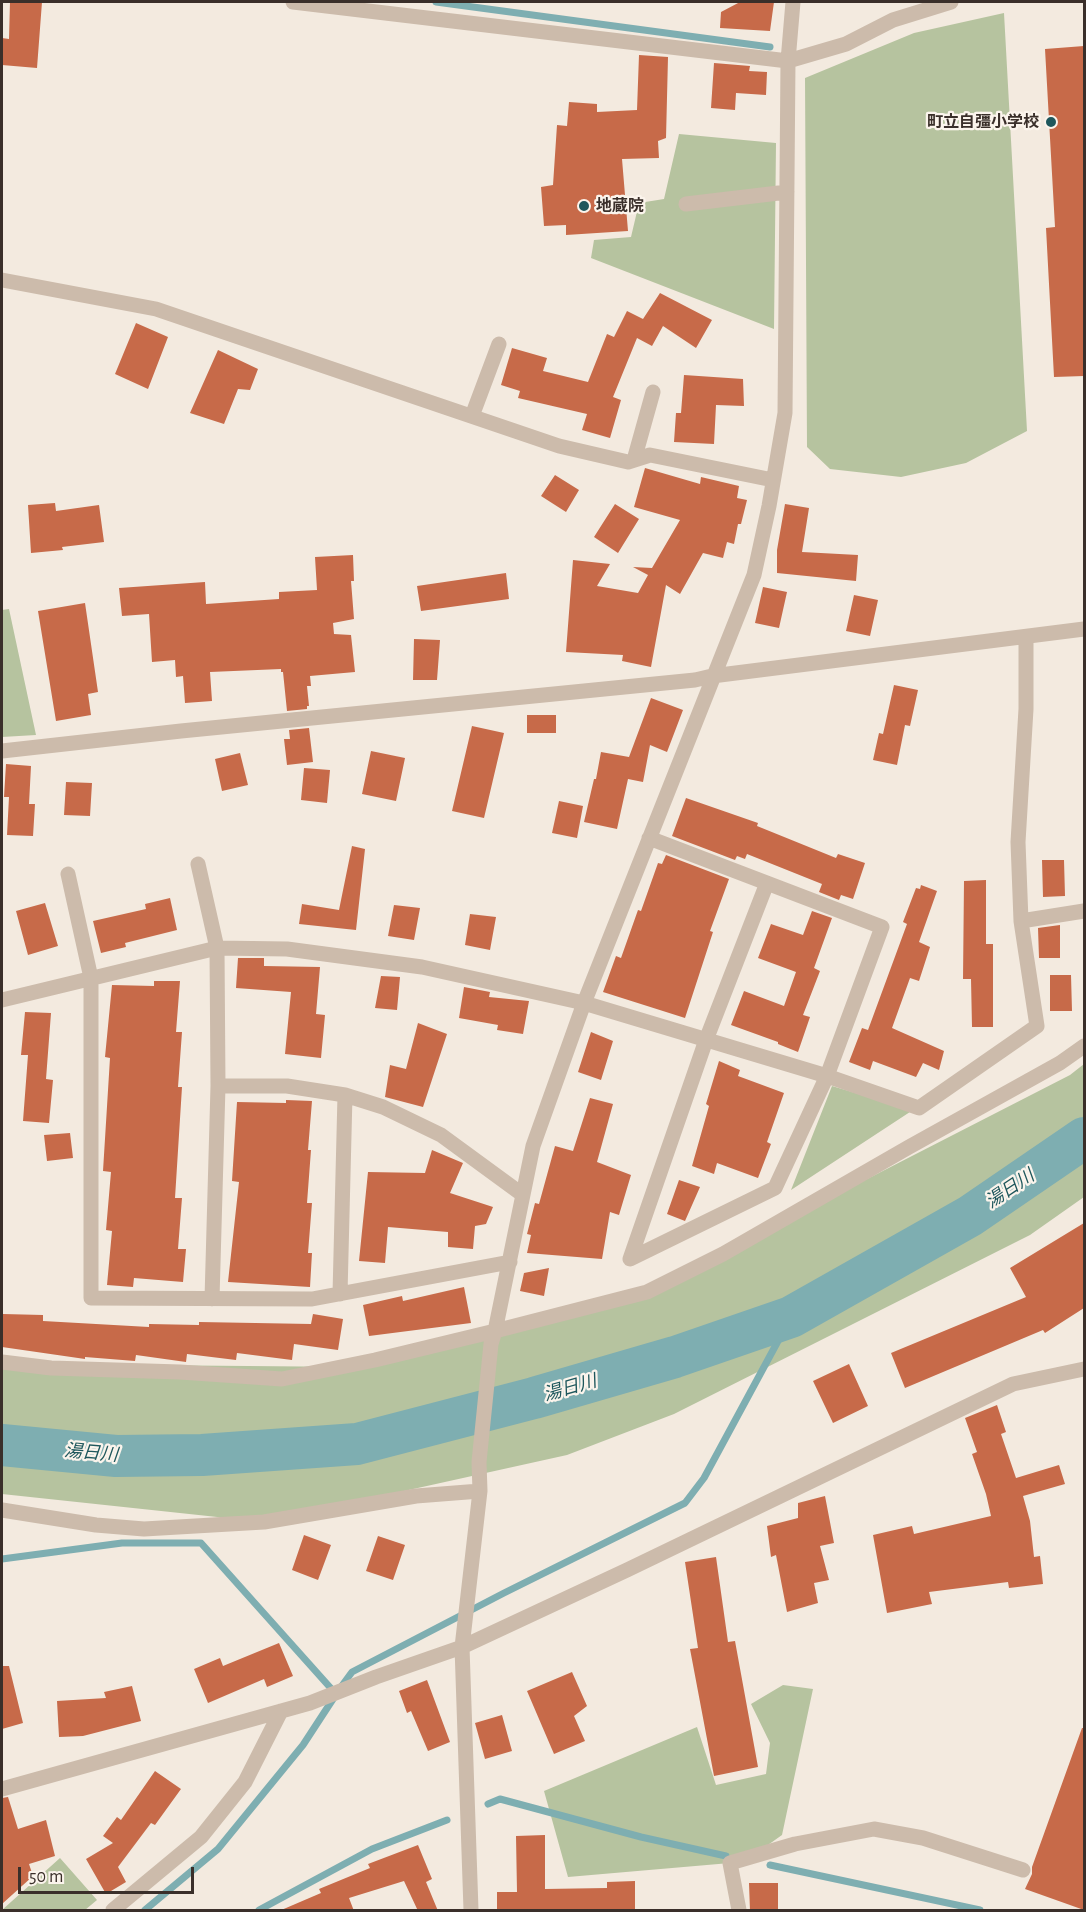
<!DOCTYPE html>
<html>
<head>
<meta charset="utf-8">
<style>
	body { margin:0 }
	#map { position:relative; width:1086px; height:1912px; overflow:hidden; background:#f3eadf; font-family:"Alegreya Sans",sans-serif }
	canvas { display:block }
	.frame { position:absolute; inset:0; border:3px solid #3a2f2a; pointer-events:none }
	.scale { position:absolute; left:18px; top:1867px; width:176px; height:27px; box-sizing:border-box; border:3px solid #3a2f2a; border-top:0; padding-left:8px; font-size:18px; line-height:21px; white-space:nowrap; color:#3a2f2a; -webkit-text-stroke:4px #fbf4ec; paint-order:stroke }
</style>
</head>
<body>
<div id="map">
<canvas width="1086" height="1912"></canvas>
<div class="frame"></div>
<div class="scale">50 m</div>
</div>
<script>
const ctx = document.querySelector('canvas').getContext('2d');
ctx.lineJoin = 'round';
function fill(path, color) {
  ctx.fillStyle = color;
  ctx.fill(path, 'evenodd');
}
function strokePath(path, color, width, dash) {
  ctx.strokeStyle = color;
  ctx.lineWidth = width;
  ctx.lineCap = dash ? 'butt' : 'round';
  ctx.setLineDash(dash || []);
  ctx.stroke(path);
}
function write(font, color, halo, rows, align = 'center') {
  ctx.font = font + ' "Alegreya Sans","Noto Sans JP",sans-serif';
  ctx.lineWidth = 4.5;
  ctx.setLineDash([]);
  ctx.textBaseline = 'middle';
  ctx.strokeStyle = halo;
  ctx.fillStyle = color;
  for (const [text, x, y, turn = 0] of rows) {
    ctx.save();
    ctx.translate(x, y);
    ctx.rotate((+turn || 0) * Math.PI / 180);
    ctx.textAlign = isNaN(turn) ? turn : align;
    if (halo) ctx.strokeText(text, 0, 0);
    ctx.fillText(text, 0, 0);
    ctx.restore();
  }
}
fill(new Path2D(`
	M 1004,13 L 1027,431 L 966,463 L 901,477 L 830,469 L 807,447 L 805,78 L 914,33 Z
	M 679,134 L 776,143 L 774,329 L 591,258 L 594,240 L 631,237 L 639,203 L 664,199 Z
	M 9,609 L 36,735 L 2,737 L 2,610 Z
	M 1084,1064 L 1084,1197 L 1030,1235 L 674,1414 L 567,1455 L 264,1522 L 2,1494 L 2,1363 L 23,1364 L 360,1367 L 672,1279 L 1070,1075 Z
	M 832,1086 L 913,1110 L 791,1190 Z
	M 783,1685 L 813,1689 L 782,1835 L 751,1857 L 730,1863 L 568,1877 L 544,1791 L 697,1727 L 716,1785 L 766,1774 L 770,1743 L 751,1704 Z
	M 60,1858 L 97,1900 L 85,1910 L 2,1910 Z`), '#b6c39f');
strokePath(new Path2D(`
	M 436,2 L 770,47
	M 2,1559 L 122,1543 L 201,1543 L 336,1694
	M 341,1687 L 352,1672 L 504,1593 L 685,1503 L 704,1478 L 791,1317
	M 488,1804 L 500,1799 L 641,1837 L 726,1856
	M 770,1865 L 980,1910
	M 145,1910 L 218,1849 L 303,1745 L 335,1696
	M 259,1910 L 372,1849 L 447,1820`), '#7eaeb1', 7);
strokePath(new Path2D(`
	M 2,1445 L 116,1456 L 202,1455 L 357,1444 L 534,1398 L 675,1357 L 791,1317 L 970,1216 L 1084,1138`), '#7eaeb1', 42);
fill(new Path2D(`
	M 10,2 L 42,2 L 37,68 L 2,65 L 2,38 L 9,39 Z
	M 740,2 L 774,2 L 770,31 L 720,28 L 721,12 Z
	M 1084,46 L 1084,376 L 1054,377 L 1046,228 L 1055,227 L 1045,49 Z
	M 639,55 L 668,57 L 666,138 L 658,141 L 659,158 L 622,159 L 628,231 L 566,235 L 566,225 L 544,226 L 541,187 L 553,185 L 557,125 L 567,126 L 569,102 L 597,104 L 597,112 L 637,110 Z
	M 714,63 L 750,66 L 749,71 L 767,72 L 766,95 L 736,93 L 735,110 L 711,108 Z
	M 660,293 L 712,320 L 696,348 L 663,326 L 652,346 L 637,338 L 613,397 L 621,400 L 610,438 L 582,430 L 587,414 L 518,398 L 520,391 L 501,385 L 512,348 L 547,358 L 543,371 L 588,382 L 607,334 L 614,337 L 627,311 L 643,319 Z
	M 136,323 L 168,337 L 148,389 L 115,374 Z
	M 218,350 L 258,369 L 250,390 L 238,389 L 224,424 L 190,413 Z
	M 684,375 L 743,379 L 744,406 L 716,405 L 714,444 L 674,442 L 676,413 L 681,413 Z
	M 645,468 L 700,484 L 701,477 L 739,486 L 737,498 L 747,500 L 741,524 L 738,524 L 734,544 L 727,542 L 723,558 L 703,553 L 680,594 L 666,585 L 651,667 L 622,661 L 623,655 L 566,652 L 573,560 L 610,564 L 597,586 L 638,593 L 648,575 L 633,567 L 652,568 L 680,520 L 634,507 Z
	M 555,475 L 579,490 L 566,512 L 541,496 Z
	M 55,503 L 56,511 L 99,505 L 104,542 L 62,547 L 63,550 L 31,553 L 28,505 Z
	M 615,504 L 639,519 L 618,553 L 594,537 Z
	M 785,504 L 809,508 L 802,552 L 858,555 L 856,581 L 777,573 L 777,550 Z
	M 353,555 L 354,581 L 351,581 L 354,619 L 333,623 L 334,634 L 351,635 L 355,672 L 310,676 L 311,686 L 307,686 L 309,706 L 307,706 L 307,709 L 287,711 L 283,672 L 281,672 L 281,669 L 210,672 L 212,701 L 185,703 L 183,676 L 176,677 L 175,660 L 152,662 L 149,614 L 122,616 L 119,588 L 205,582 L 206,604 L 279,599 L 279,592 L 317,590 L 315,557 Z
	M 506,573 L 509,599 L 421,611 L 417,586 Z
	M 763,587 L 787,592 L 779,628 L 755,623 Z
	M 854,595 L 878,600 L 870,636 L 846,631 Z
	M 85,603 L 98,692 L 88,694 L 91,715 L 56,721 L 38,611 Z
	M 414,639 L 440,640 L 437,680 L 413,680 Z
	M 894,685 L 918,690 L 910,726 L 905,725 L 897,765 L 873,760 L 879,733 L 883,734 Z
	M 651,698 L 683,710 L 667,752 L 650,745 L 643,782 L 628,779 L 617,829 L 584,822 L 594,779 L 596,779 L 601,752 L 629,757 Z
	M 527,715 L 556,715 L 556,733 L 527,733 Z
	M 472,726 L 504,733 L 484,818 L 452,811 Z
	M 309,728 L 313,762 L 287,765 L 284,739 L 290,739 L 289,730 Z
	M 371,751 L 405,758 L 396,801 L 362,794 Z
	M 240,753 L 248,785 L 222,791 L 215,759 Z
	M 6,764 L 31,766 L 29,804 L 35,804 L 33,836 L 7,835 L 9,797 L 4,797 Z
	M 304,768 L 330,770 L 327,803 L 301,800 Z
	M 66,782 L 92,783 L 90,816 L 64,815 Z
	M 686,798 L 758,823 L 757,826 L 836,858 L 838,854 L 865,863 L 853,899 L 841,895 L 839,900 L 819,892 L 822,884 L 747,854 L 745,859 L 737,856 L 735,860 L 672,836 Z
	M 559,801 L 583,806 L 577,838 L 552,833 Z
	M 352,846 L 365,849 L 356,930 L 299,924 L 302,904 L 339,910 Z
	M 666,855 L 729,879 L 710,931 L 713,932 L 685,1018 L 603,992 L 616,956 L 621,958 L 638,910 L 641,911 L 658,863 L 662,864 Z
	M 1042,860 L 1064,860 L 1065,896 L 1043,897 Z
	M 986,880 L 986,944 L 993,944 L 993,1027 L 972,1027 L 971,979 L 963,979 L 964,881 Z
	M 921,885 L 937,891 L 919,942 L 930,947 L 919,981 L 910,978 L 892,1028 L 944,1051 L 939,1070 L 923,1063 L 916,1077 L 873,1061 L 870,1070 L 849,1062 L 862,1028 L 868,1030 L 907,924 L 903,922 L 916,888 L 920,889 Z
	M 170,898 L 177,930 L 125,943 L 126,947 L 101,953 L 93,921 L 146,909 L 145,904 Z
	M 45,903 L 58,946 L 28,955 L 16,911 Z
	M 394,905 L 420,908 L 414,940 L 388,936 Z
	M 812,911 L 832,918 L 814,968 L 820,971 L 803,1015 L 810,1017 L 798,1052 L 778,1044 L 778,1042 L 731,1025 L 744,991 L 784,1006 L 796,972 L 758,958 L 771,924 L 803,935 Z
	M 470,914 L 496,917 L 490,950 L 465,945 Z
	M 1060,925 L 1060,958 L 1039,958 L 1038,928 Z
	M 238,958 L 264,958 L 264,966 L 320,967 L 316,1014 L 325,1015 L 321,1058 L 285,1054 L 291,992 L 236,988 Z
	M 1050,975 L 1071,975 L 1072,1011 L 1050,1011 Z
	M 381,976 L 400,977 L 397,1010 L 375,1008 Z
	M 154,981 L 180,981 L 176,1032 L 182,1032 L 178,1087 L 182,1087 L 175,1198 L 182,1198 L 178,1249 L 186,1249 L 183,1282 L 134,1278 L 133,1287 L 107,1285 L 112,1231 L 106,1230 L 111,1172 L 103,1171 L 110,1058 L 105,1057 L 112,985 L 154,986 Z
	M 464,987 L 490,992 L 489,997 L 529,1001 L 523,1034 L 497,1030 L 498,1025 L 459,1018 Z
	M 25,1012 L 51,1013 L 46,1079 L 53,1080 L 49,1123 L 23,1121 L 28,1055 L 21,1055 Z
	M 418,1023 L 447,1034 L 423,1107 L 385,1097 L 390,1065 L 406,1069 Z
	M 591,1032 L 613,1041 L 601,1080 L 578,1072 Z
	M 719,1061 L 740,1070 L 738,1076 L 784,1093 L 767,1142 L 771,1144 L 758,1178 L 717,1163 L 714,1174 L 692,1166 L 709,1106 L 706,1104 Z
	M 590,1098 L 613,1104 L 597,1162 L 631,1175 L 619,1215 L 610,1212 L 602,1259 L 527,1253 L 531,1235 L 527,1234 L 535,1203 L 539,1204 L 555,1146 L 573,1151 Z
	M 286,1100 L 312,1101 L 308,1150 L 311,1150 L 307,1203 L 312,1203 L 308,1253 L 312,1253 L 310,1287 L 228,1282 L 239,1182 L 232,1181 L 237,1102 L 286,1103 Z
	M 70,1133 L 73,1158 L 47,1161 L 44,1135 Z
	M 432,1150 L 463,1163 L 450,1193 L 493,1207 L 486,1224 L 475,1226 L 473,1249 L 448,1247 L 448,1232 L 388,1227 L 385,1263 L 359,1261 L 368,1172 L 425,1173 Z
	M 679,1180 L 700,1187 L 685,1221 L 667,1214 Z
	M 1084,1223 L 1084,1308 L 1045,1333 L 1043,1330 L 905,1388 L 891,1353 L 1026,1297 L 1010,1268 Z
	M 549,1268 L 544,1296 L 520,1291 L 524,1273 Z
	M 464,1287 L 471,1323 L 369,1336 L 363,1305 L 402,1296 L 403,1301 Z
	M 3,1314 L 43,1315 L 43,1321 L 149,1327 L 149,1324 L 199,1325 L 199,1322 L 311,1324 L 313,1314 L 343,1319 L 338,1350 L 294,1344 L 292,1360 L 237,1353 L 236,1360 L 187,1354 L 186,1362 L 136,1355 L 135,1361 L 85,1357 L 85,1359 L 2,1347 Z
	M 849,1364 L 868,1406 L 833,1423 L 813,1381 Z
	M 997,1405 L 1006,1432 L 1001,1434 L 1016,1478 L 1059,1465 L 1065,1484 L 1023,1496 L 1030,1521 L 1034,1557 L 1040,1556 L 1043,1584 L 1009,1588 L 1008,1582 L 929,1592 L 932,1604 L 887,1613 L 873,1535 L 912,1526 L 914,1534 L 991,1516 L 986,1494 L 972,1454 L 977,1452 L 965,1418 Z
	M 825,1496 L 834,1543 L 820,1546 L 829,1580 L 814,1583 L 818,1603 L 787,1612 L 776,1555 L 771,1557 L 767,1526 L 798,1518 L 798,1503 Z
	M 304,1535 L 331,1545 L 318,1580 L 292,1570 Z
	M 378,1536 L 405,1545 L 393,1580 L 366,1571 Z
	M 716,1557 L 728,1642 L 735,1641 L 758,1767 L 714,1776 L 690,1649 L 698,1648 L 685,1562 Z
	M 279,1643 L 293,1676 L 267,1687 L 264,1679 L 208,1703 L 194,1669 L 220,1658 L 223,1666 Z
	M 2,1666 L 9,1666 L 23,1723 L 2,1729 Z
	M 572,1672 L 587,1706 L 574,1716 L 585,1741 L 554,1754 L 527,1691 Z
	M 427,1680 L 450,1742 L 428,1751 L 411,1711 L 407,1713 L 399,1691 Z
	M 132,1686 L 141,1721 L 83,1736 L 59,1737 L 57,1701 L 106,1698 L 104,1692 Z
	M 502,1715 L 512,1751 L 485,1759 L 475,1723 Z
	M 1082,1728 L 1084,1728 L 1084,1910 L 1025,1889 L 1032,1874 L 1032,1867 Z
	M 155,1771 L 181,1789 L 155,1825 L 151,1823 L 118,1867 L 126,1882 L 106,1894 L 86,1859 L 113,1843 L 103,1836 L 117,1817 L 121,1820 Z
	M 8,1797 L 18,1829 L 46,1820 L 55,1856 L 29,1864 L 33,1876 L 2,1904 L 2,1798 Z
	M 545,1835 L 545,1889 L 607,1888 L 607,1882 L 635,1881 L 635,1911 L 497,1911 L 497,1892 L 517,1892 L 516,1836 Z
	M 418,1845 L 432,1879 L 426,1882 L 438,1911 L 418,1911 L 404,1881 L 349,1898 L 354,1911 L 279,1911 L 321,1893 L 319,1889 L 370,1868 L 368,1864 Z
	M 749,1883 L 778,1883 L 778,1911 L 750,1911 Z`), '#c76a49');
strokePath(new Path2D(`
	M 293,2 L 788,61 L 846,44 L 893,20 L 951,2
	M 686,204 L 787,192
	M 2,280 L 156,309 L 559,446 L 628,462 L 650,455 L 773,480
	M 472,416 L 499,344
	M 634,460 L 653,392
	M 2,751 L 181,731 L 695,680 L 712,676 L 1084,629
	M 649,838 L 882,927 L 827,1076 L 775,1188 L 630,1259 L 706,1040 L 767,883
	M 198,864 L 217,948 L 218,1086 L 212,1299
	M 68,874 L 91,978 L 91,1298 L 312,1299 L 510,1262
	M 1021,921 L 1084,911
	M 2,1000 L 217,948 L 287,949 L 422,967 L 584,1003 L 827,1076 L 919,1108 L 1037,1026 L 1021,921 L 1018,842 L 1026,709 L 1026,638
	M 218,1086 L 287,1086 L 345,1095 L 383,1107 L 441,1135 L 523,1195
	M 340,1294 L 345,1095
	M 2,1362 L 51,1368 L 180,1372 L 282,1379 L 375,1360 L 495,1331 L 647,1292 L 723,1254 L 909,1147 L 1060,1063 L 1084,1046
	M 2,1510 L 96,1525 L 144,1529 L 264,1522 L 416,1496 L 480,1491
	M 2,1789 L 310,1703 L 376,1677 L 462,1647 L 627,1570 L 1013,1384 L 1084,1369
	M 113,1910 L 201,1837 L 245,1782 L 281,1711
	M 471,1910 L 462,1647 L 480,1491 L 479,1462 L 491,1344 L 495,1331 L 533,1146 L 584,1003 L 754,575 L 769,506 L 785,413 L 788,61 L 793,2
	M 739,1910 L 730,1863 L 795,1844 L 874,1829 L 923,1838 L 1023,1870`), '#ccbbab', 15);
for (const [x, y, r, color] of [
	[1051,122,6,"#1e575c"],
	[584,206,6,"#1e575c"]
]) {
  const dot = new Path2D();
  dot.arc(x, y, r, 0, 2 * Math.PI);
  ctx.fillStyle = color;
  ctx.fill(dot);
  strokePath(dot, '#fbf4ec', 2);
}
write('bold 16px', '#3a2f2a', '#fbf4ec', [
	["町立自彊小学校",1039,122],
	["地蔵院",596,206,"left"]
], 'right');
write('italic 18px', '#1e575c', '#fbf4ec', [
	["湯日川",1010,1189,-34],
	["湯日川",570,1388,-16],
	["湯日川",91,1453,5]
]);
</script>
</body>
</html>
